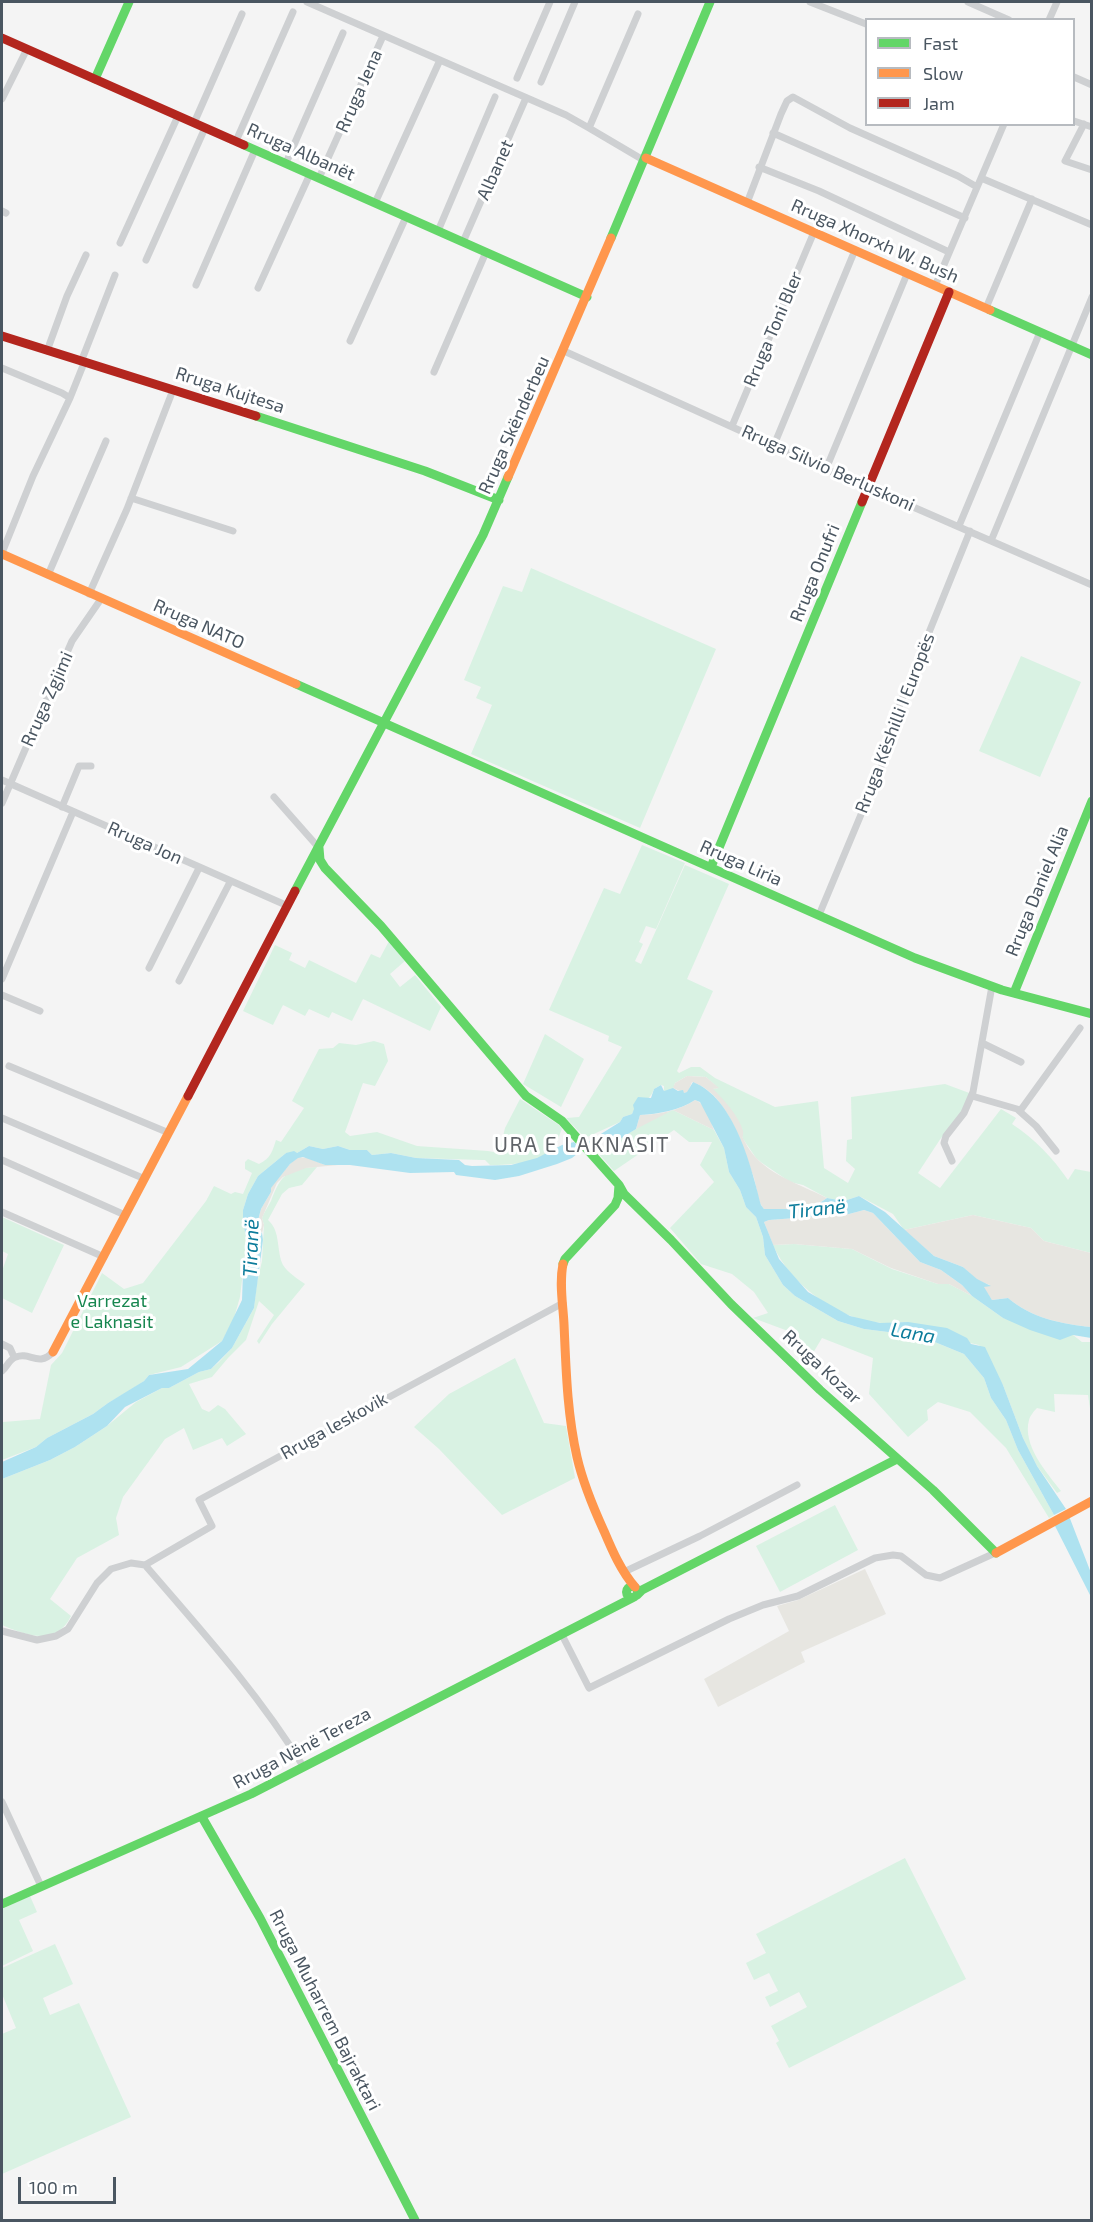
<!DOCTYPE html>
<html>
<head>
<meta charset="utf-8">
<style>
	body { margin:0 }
	#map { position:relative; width:1093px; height:2222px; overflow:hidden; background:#f4f4f4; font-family:"Exo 2",sans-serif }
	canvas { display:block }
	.frame { position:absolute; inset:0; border:3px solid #4a5661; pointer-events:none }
	.legend { position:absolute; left:865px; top:18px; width:210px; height:108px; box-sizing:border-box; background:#fff; border:2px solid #b7bbc0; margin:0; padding:8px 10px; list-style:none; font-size:18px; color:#4a5661 }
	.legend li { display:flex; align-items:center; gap:12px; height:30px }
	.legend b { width:30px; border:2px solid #b7bbc0 }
	.scale { position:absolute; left:18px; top:2177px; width:98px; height:27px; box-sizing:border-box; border:3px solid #4a5661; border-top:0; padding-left:8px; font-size:18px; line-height:21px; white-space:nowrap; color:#4a5661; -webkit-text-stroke:4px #fff; paint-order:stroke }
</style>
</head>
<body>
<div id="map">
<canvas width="1093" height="2222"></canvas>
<div class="frame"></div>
<ul class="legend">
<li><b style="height:8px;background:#63d668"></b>Fast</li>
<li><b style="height:8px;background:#ff974d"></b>Slow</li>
<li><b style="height:8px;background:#b3261e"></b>Jam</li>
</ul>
<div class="scale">100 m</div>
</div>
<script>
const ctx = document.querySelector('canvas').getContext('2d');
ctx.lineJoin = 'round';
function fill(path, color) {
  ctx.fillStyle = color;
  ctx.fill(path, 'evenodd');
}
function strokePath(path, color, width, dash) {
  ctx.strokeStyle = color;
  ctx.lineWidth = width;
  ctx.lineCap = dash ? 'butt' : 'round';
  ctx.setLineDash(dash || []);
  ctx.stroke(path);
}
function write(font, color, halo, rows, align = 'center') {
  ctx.font = font + ' "Exo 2",sans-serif';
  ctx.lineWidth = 6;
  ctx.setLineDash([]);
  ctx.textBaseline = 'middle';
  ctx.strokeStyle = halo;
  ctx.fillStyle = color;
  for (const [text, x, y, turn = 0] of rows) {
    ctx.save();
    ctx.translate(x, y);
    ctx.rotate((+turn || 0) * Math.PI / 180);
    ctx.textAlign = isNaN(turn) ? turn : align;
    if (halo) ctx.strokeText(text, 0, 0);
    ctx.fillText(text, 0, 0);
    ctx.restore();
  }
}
fill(new Path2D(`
	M 531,568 L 716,649 L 640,828 L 471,754 L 492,705 L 476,698 L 481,687 L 464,680 L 503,586 L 522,592 Z
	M 1021,656 L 1081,682 L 1040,777 L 979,751 Z
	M 642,845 L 685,863 L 656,929 L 646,926 L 639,942 L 643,944 L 635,961 L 641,964 L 685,865 L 729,884 L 687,979 L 713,991 L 677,1071 L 679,1073 L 691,1067 L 700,1067 L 715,1078 L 775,1107 L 818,1101 L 824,1168 L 848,1183 L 855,1169 L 846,1161 L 847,1140 L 852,1139 L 851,1097 L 945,1084 L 972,1094 L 953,1126 L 941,1138 L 918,1173 L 940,1188 L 1001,1109 L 1016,1118 L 1012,1124 C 1036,1140 1052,1157 1068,1180 L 1075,1169 L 1091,1172 L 1091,1253 L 1044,1241 L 1031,1228 L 973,1215 L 904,1230 L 893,1214 L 859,1196 L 844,1201 L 827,1198 L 803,1185 L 790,1182 L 762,1163 L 756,1158 L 743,1139 L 734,1114 L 712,1089 L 718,1088 L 706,1077 L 687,1076 L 675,1083 L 673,1090 L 664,1091 L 664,1086 L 661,1085 L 654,1089 C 649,1104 637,1102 632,1114 L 623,1117 L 620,1122 L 585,1138 L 566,1118 L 579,1117 L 622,1047 L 608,1041 L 609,1036 L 549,1010 L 604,888 L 620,894 Z
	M 389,941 L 405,961 L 390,974 L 400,987 L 415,975 L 441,1007 L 430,1031 L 363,999 L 352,1021 L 332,1012 L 329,1018 L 309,1009 L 305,1016 L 283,1005 L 273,1025 L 243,1011 L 275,945 L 292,953 L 289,960 L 305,968 L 309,960 L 356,983 L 371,954 L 380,958 Z
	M 545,1034 L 584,1059 L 561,1107 L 523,1084 Z
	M 374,1041 L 384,1044 L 388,1061 L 375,1086 L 363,1083 L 345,1132 L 350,1136 L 377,1132 L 417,1146 L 488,1151 L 499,1153 L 505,1128 L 520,1099 L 559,1125 L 562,1129 C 559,1135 558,1142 554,1147 C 540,1164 510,1165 490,1165 L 485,1160 L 482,1160 L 416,1158 L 391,1153 L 372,1155 L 367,1150 L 350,1150 L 338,1146 L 323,1149 L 309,1146 L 297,1153 L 286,1153 L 258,1176 L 248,1194 L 243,1210 L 243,1221 L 249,1252 L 243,1272 L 240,1297 L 234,1318 L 222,1341 L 181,1367 L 149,1375 L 144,1381 L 129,1391 L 108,1403 L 93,1414 L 47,1438 L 36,1447 L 2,1460 L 2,1405 L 3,1422 L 40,1419 L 51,1365 L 62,1353 L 102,1273 L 124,1289 L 143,1283 L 206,1201 L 214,1186 L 231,1194 L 235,1192 L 243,1194 L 252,1173 L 245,1169 L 245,1162 L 248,1159 L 259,1164 C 271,1158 272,1152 276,1140 L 281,1142 L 304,1108 L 292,1101 L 319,1049 L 333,1048 L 339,1043 L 356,1045 Z
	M 673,1110 L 714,1130 L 724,1148 L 729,1172 L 740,1190 L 746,1207 L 756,1217 L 763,1237 L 765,1255 L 783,1285 L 795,1296 L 838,1321 L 864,1329 L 888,1332 L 907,1339 L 925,1338 L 964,1354 L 984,1378 L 991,1398 L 1006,1420 L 1018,1450 L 1054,1515 L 1049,1518 L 1006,1448 L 970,1412 L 938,1402 L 927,1410 L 928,1420 L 908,1437 L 869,1394 L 873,1358 L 822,1338 L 813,1353 L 788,1331 L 753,1318 L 768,1313 L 754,1292 L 732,1274 L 701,1264 L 670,1228 L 714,1182 L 700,1165 L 712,1142 L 689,1142 L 674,1130 L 614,1171 L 598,1153 L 650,1120 Z
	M 317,1167 L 302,1185 L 289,1188 L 282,1194 L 268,1220 C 281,1231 276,1250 283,1265 C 287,1272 298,1279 305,1284 L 272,1324 L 259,1344 L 257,1341 L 274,1315 L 259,1301 L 246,1340 L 228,1358 L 212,1377 L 189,1384 L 202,1409 L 209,1412 L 218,1405 L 225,1409 L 246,1434 L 227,1446 L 222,1438 L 193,1450 L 184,1428 L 165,1439 L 123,1497 L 116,1518 L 119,1535 L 77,1558 L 50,1599 L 71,1616 C 56,1647 26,1635 2,1625 L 2,1479 L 50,1460 L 75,1447 L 107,1426 L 136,1402 L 162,1388 L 169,1388 L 199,1372 L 211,1369 L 219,1362 L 232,1348 L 254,1308 L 257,1283 L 262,1261 L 264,1225 L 262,1218 C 264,1212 268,1207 271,1201 C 281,1175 287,1168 317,1167 Z
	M 2,1217 L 64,1245 L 32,1313 L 2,1298 L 2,1271 L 8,1254 L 2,1251 Z
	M 794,1244 L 852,1249 L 892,1269 L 938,1284 L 949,1284 L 972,1296 L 1003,1318 L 1073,1335 L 1082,1342 L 1091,1342 L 1091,1415 L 1088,1395 L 1054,1394 L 1055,1412 L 1037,1408 C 1034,1411 1030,1416 1029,1420 C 1022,1445 1047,1473 1061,1491 L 1057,1493 L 1037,1466 L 1023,1438 L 1003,1385 L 979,1345 C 955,1341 932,1327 908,1323 C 899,1321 890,1324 881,1323 C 838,1320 790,1284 773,1245 Z
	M 515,1358 L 544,1423 L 566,1426 L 575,1478 L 502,1515 L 439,1449 L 414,1427 L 449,1394 Z
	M 835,1505 L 858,1550 L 780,1592 L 756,1546 Z
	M 905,1858 L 966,1979 L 789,2068 L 776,2043 L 779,2041 L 771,2026 L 807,2007 L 799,1992 L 770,2007 L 765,1997 L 778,1991 L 769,1973 L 754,1980 L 746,1963 L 766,1953 L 756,1934 Z
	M 30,1896 L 37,1912 L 19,1920 L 33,1951 L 2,1966 L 2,1909 Z
	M 55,1944 L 73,1984 L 43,1998 L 50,2015 L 79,2003 L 131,2117 L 2,2174 L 2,2034 L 16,2028 L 2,1994 L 2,1968 Z`), '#d9f2e3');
fill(new Path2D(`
	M 687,1076 L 706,1077 L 719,1088 L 713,1089 C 724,1100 739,1116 743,1131 C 744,1137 741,1135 744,1140 C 759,1173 798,1183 827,1198 L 811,1209 L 764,1209 C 757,1201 757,1188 754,1178 C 743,1147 727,1092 692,1082 L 688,1092 L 684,1093 L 673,1088 L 675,1083 Z
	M 695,1100 C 707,1104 710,1120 714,1130 L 673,1110 L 636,1129 L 640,1115 C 657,1115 681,1110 695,1100 Z
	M 298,1157 L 308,1158 L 325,1165 L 338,1165 L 306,1168 L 283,1177 L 277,1183 L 262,1218 L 264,1225 L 262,1233 L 256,1228 L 261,1209 L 271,1192 L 270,1188 L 290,1164 Z
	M 864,1210 L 873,1213 L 920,1262 L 941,1270 L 962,1285 L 972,1296 L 949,1284 L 938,1284 L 891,1268 L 852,1249 L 794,1244 L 773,1245 L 764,1222 L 769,1220 L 849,1214 Z
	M 973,1215 L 1031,1228 L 1044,1241 L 1091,1253 L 1091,1327 C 1062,1324 1031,1318 1008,1298 L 992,1300 L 983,1287 L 990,1285 L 977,1280 L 963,1267 L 934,1256 L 904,1230 Z
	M 865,1569 L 886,1614 L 801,1652 L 805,1662 L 718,1707 L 704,1679 L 789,1631 L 777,1606 L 798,1600 Z`), '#e7e6e1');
fill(new Path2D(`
	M 693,1082 C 734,1098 751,1165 761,1205 L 764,1209 L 811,1209 L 827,1198 L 844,1201 L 859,1196 L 885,1212 L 934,1256 L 963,1267 L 977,1279 L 991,1286 L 984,1287 L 992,1300 L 1008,1298 C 1031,1318 1062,1324 1091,1327 L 1091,1338 L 1073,1335 L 1060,1340 L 1030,1330 L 1003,1318 L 972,1296 L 962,1285 L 941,1270 L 920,1262 L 873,1213 L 864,1210 L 849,1214 L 769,1220 L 764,1222 L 779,1259 L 808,1292 L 850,1316 L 880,1323 L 908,1322 L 947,1328 L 967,1338 L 971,1344 L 985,1347 L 1003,1385 L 1023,1438 L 1037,1466 L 1066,1509 L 1054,1515 L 1018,1450 L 1006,1420 L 991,1398 L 984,1378 L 964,1354 L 925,1338 L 907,1339 L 888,1332 L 864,1329 L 838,1321 L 795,1296 L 783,1285 L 765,1255 L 763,1237 L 756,1217 L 746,1207 L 740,1190 L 729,1172 L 724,1148 L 700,1102 L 695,1100 C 680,1110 658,1114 640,1115 L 636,1129 L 615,1142 L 608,1142 L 608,1135 L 593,1148 L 588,1142 L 620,1122 L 623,1117 L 632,1114 L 634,1109 L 633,1105 L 638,1097 L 651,1098 L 654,1089 L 661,1085 L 664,1091 L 673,1088 L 678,1091 L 683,1090 L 684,1093 L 687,1092 Z
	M 574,1142 L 582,1150 L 572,1158 L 557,1164 L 519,1176 L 495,1180 L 456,1175 L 454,1172 L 410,1173 L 350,1165 L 325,1165 L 303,1157 L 298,1158 L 290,1164 L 271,1188 L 271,1192 L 261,1209 L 256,1228 L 262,1233 L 263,1240 L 254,1308 L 232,1348 L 211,1369 L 199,1372 L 169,1388 L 162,1388 L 125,1407 L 107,1426 L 75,1447 L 50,1460 L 2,1479 L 2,1462 L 36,1447 L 47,1438 L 93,1414 L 108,1403 L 144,1381 L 149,1375 L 188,1369 L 222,1341 L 242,1300 L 243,1272 L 249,1252 L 243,1222 L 243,1210 L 248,1194 L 258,1176 L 286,1153 L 294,1151 L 297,1153 L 309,1146 L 323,1149 L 338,1146 L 350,1150 L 367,1150 L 372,1155 L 391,1153 L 416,1158 L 459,1160 L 465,1165 L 472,1166 L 511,1165 L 537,1158 L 562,1145 Z
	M 1069,1516 L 1091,1573 L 1091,1597 L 1054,1524 Z`), '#aee2f0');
strokePath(new Path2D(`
	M 307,2 L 566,115 L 589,128
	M 810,2 L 866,24
	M 968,2 L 1009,20
	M 638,14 L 589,128 L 645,161
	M 1049,20 L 1057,2
	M 1074,77 L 1092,85
	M 517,78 L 550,2
	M 541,82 L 575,2
	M 2,99 L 27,49
	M 1074,121 L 1092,127
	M 194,123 L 242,14
	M 1084,124 L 1065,161 L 1092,170
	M 773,133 L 965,218
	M 236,141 L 293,12
	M 286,163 L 343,33
	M 759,167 L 819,191 L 949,252
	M 319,178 L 383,36
	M 981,178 L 1092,225
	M 375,203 L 440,60
	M 747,203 L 781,114 L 787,101 L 793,97 L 850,128 L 958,176 L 977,187
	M 2,211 L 6,213
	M 438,231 L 495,97
	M 463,242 L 526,98
	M 120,243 L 178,116
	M 146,260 L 205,128
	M 196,285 L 255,150
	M 935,286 L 1004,124
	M 258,288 L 310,174
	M 986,308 L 1032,199
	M 350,341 L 406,217
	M 47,351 L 67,296 L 86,255
	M 564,351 L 803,459 L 1092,585
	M 81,362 L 115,275
	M 2,368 L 62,393 L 70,398 L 33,476 L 2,553
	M 434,372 L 486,252
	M 70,398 L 84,363
	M 732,426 L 814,232
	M 774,445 L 855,250
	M 826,469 L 907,274
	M 131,498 L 233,531
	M 959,526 L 1040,332
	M 991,541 L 1092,297
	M 48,575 L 106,441
	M 89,594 L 127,509 L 173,390
	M 2,780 L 288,906
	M 274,797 L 319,848
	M 2,803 L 72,641 L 101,599
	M 62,807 L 79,766 L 91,766
	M 819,915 L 898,726 L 896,714 L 970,531
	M 149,968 L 199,868
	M 2,979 L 73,812
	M 179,981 L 230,882
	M 2,995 L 40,1011
	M 982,1043 L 1021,1062
	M 9,1066 L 169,1133
	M 972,1096 L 1017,1109 L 1036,1126 L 1056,1151
	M 1020,1111 L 1080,1028
	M 2,1118 L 145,1179
	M 2,1160 L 125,1215
	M 952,1161 L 944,1143 L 946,1136 L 964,1113 L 973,1092 L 992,986
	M 2,1212 L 104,1257
	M 2,1344 L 10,1348 L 14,1357
	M 2,1371 C 7,1367 9,1359 16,1357 C 30,1351 38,1368 53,1352
	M 145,1565 L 212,1526 L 199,1500 L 563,1303
	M 624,1572 L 700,1536 L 797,1485
	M 2,1631 L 37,1640 L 56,1636 L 68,1629 L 97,1583 L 111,1569 L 131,1563 L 145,1565 C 201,1630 258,1693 303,1766
	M 561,1633 L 589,1688 L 729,1619 L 763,1605 L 798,1596 L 875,1558 L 893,1555 L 901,1556 L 926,1575 L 940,1578 L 995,1553
	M 2,1802 L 41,1886`), '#ced0d2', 7);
strokePath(new Path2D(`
	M 95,79 L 129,2
	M 244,145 L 587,297
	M 611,238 L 710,2
	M 990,310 L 1092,355
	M 256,416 L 425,471 L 499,500
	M 296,684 L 915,958 L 1002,990 L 1092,1014
	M 319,848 L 320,860 L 325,868 L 381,926 L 526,1096 L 562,1121 L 619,1185 L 618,1198 L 615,1205 L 565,1259 L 563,1264
	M 711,867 L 862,502
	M 295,891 L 483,535 L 508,477
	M 1014,993 L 1092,801
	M 619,1185 L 624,1194 L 671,1240 L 731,1304 L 820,1390 L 933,1490 L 996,1553
	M626.5 1592a5.5 5.5 0 1 1 11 0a5.5 5.5 0 1 1-11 0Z
	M 637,1595 L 642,1590 L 897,1459
	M 202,1817 L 260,1918 L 415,2220
	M 2,1904 L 251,1794 L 634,1597`), '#63d668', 9);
strokePath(new Path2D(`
	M 646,158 L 990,310
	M 508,477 L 611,238
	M 2,554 L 296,684
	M 563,1264 C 559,1284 563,1304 564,1324 C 566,1368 567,1413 577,1457 C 583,1483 593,1507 604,1531 C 612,1550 621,1571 635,1587
	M 53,1352 L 188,1096
	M 996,1553 L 1092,1501`), '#ff974d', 9);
strokePath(new Path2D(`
	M 2,38 L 244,145
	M 2,336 L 256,416
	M 862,502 L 949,292
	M 188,1096 L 295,891`), '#b3261e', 9);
write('18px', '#4a5661', '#fff', [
	["Rruga Jena",359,91,-66],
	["Rruga Albanët",301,152,24],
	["Albanet",495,170,-66],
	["Rruga Xhorxh W. Bush",875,241,24],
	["Rruga Toni Bler",773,329,-67],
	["Rruga Kujtesa",230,390,18],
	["Rruga Skënderbeu",514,425,-66],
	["Rruga Silvio Berluskoni",828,468,24],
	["Rruga Onufri",815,573,-68],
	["Rruga NATO",199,624,24],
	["Rruga Zgjimi",47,699,-66],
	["Rruga Këshilli I Europës",895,723,-69],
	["Rruga Jon",145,843,24],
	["Rruga Liria",741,863,24],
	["Rruga Daniel Alia",1037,891,-68],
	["Rruga Kozar",822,1367,43],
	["Rruga leskovik",334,1426,-29],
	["Rruga Nënë Tereza",302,1748,-28],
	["Rruga Muharrem Bajraktari",325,2010,63]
]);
write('18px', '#17864f', '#fff', [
	["Varrezat",112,1301],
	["e Laknasit",112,1322]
]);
write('italic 20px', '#0c7c9b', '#fff', [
	["Tiranë",817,1209,-6],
	["Tiranë",251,1248,-88],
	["Lana",913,1333,10]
]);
ctx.letterSpacing = '1.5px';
write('21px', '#5f6368', '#fff', [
	["URA E LAKNASIT",582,1145]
]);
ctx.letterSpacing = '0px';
</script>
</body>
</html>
